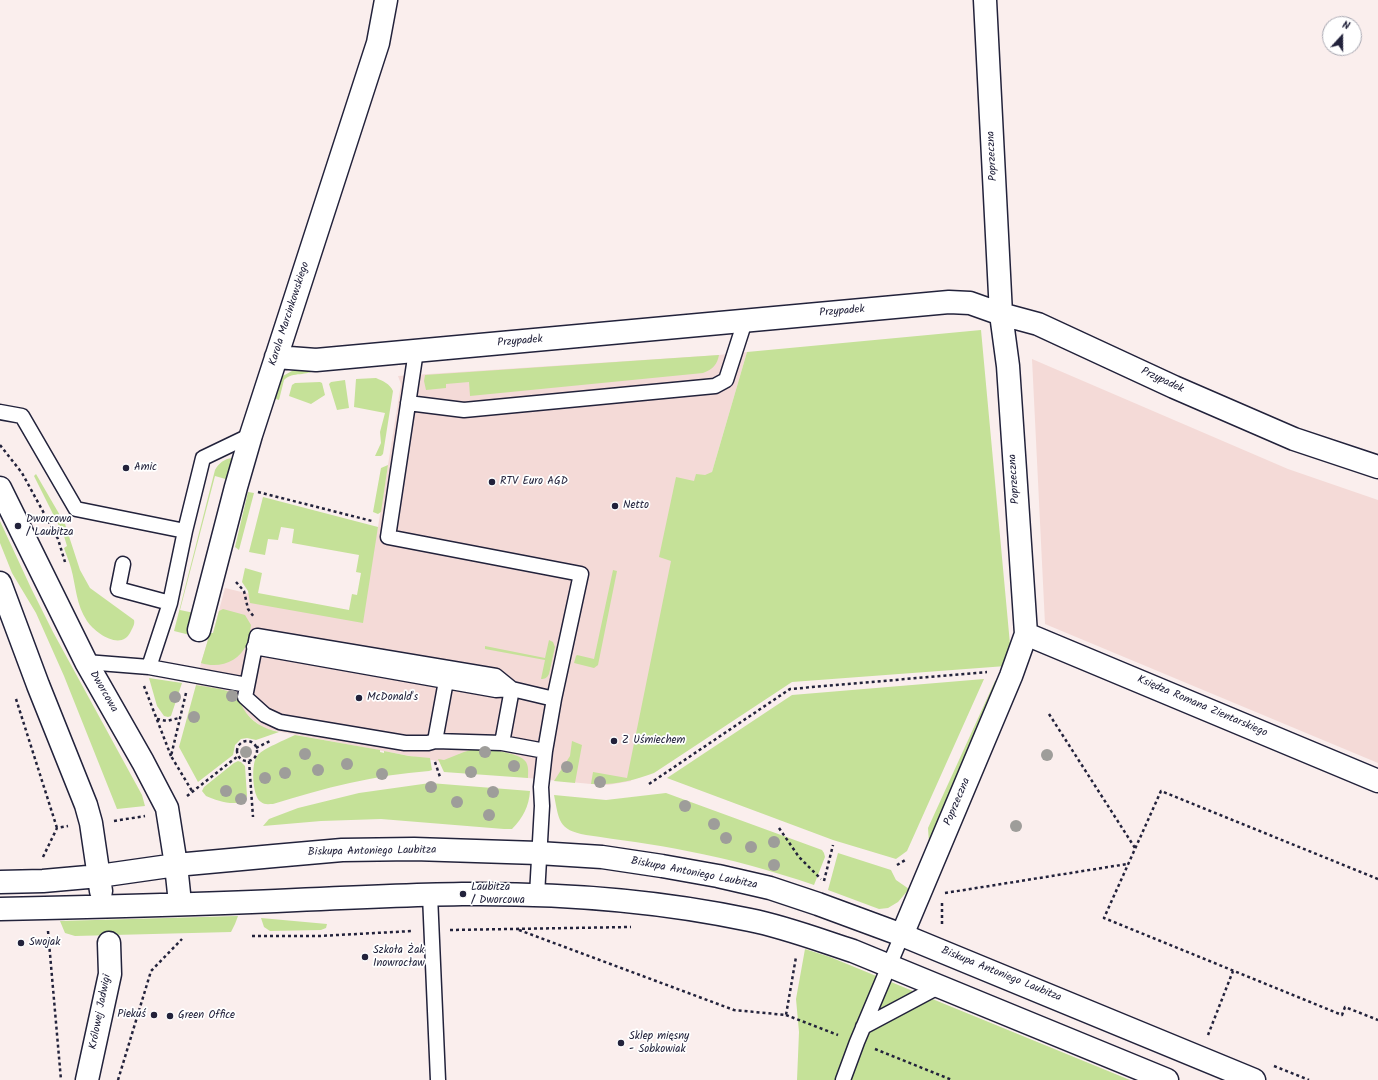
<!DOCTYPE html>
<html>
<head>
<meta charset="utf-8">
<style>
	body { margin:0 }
	#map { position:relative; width:1378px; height:1080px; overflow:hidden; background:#faeeed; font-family:Kalam,sans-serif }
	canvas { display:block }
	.north { position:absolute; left:1322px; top:16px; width:40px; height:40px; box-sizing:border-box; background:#fff; border:1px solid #a7a7b1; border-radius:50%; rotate:21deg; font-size:11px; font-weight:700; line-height:16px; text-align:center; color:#22223b }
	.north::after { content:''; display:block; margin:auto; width:14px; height:18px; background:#22223b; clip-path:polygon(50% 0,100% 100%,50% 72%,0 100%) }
</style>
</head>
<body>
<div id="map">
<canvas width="1378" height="1080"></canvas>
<div class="north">N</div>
</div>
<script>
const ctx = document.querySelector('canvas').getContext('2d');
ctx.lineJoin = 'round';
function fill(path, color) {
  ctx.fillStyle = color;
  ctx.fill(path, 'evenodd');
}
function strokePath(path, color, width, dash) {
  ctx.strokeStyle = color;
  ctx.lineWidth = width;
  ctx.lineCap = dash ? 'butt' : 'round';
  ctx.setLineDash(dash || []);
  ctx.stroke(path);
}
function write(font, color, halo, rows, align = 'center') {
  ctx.font = font + ' Kalam,sans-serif';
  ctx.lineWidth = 3.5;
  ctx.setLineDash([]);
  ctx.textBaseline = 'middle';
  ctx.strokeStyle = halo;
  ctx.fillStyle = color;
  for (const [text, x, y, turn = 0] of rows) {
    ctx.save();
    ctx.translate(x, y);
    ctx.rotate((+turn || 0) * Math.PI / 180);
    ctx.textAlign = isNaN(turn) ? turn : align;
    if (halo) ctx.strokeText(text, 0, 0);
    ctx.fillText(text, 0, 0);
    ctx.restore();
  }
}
fill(new Path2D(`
	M 747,352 L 712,472 L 631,781 L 608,785 L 591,784 L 528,778 L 270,730 L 262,727 L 250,717 L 244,711 L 239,700 L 234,694 L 196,685 L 201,663 L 210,633 L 213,633 L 225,588 L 358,620 L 378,527 L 388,465 L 401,384 L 398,376 L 719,355 Z
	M 1032,359 L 1288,469 L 1378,500 L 1378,763 L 1045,624 Z`), '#f4dad7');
fill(new Path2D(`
	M 981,330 L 1011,655 L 1006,666 L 792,682 L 654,773 C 632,781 615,785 591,784 L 593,772 L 627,778 L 671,561 L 659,557 L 676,477 L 694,481 L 696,474 L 705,475 L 712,472 L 747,352 Z
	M 719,355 C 717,365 713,369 703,373 L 470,396 L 469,382 L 446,384 L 446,388 L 426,390 L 424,381 L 425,375 Z
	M 316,369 C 307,377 293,371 284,380 L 279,400 L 273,398 L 281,377 L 292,371 Z
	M 376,378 C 383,381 390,384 393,391 L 383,454 L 381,456 L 375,456 L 381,443 L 380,432 L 385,413 L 354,407 L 356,379 Z
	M 345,380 L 349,408 L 337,410 L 329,384 L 331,382 Z
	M 320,382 L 322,383 L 325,395 L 311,404 L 289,396 L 292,385 L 295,383 Z
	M 232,458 L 235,460 L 229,480 L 215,476 L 180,610 L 199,614 L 194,636 L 174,631 L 215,470 C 219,463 224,459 232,458 Z
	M 388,465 L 381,512 L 378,514 L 373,512 L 381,468 Z
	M 36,474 L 65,524 L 80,570 L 90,588 L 134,620 C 135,624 133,627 131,631 C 122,652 95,633 87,621 C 76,605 76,586 71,568 C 69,561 66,554 64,548 L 67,546 L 64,536 L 34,476 Z
	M 248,492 L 254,493 L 239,550 L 235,547 Z
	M 263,497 L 378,527 L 363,623 L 250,603 L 248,591 L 242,582 L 245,568 L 262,573 L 258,593 L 349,610 L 352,594 L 357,595 L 361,573 L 356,572 L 359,555 L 292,543 L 294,529 L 281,527 L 278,540 L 268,539 L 265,555 L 249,552 Z
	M 0,521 L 31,588 L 53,632 L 142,795 L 145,806 L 117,809 L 64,676 L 36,613 L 12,573 L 0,543 Z
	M 613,570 L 617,571 L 598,665 L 594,668 L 574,663 L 576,656 L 577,655 L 594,659 Z
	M 223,609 L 245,615 L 251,625 C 250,632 249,638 247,644 C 239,662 219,669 201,663 L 210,633 L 213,633 L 219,611 Z
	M 549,640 L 553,642 L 555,647 L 549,674 C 547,678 545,679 541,679 L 545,660 L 485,649 L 485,646 L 545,658 Z
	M 149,678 L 182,683 L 171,716 L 168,717 L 164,716 L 157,706 Z
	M 984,679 L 907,851 L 896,859 L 833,840 L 667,778 L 792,695 Z
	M 1002,679 L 929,843 L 928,828 L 995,681 Z
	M 196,685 C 206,687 229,689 236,695 C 240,698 241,704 243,708 C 251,722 264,729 279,732 L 256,740 L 247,738 L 241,739 L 235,745 L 233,755 L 198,782 L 179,747 Z
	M 295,735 L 380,750 L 380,752 L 384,753 L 384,751 L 409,756 L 430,758 L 432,770 L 429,771 C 375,775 324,788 273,804 C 269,804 264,805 261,802 C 252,797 251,763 257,756 C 262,749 287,739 295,735 Z
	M 572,741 L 582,745 L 575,783 L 554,781 L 570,756 Z
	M 474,749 C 485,749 520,752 526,762 C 529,767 528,773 528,778 L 444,772 L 443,770 L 438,759 L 444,760 L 464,752 Z
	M 238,761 L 241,762 L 245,766 L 247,796 L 245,801 C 233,806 217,801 206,796 L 202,791 L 204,787 L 234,763 Z
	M 430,783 L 530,791 C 529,806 523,818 512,829 L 504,829 L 381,819 L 321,821 L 263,826 L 269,819 L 298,808 L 359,793 Z
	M 666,793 L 822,850 L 824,853 L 825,857 L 814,885 C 773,871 730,859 687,851 C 654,844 620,840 586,835 C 558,830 559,820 554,795 L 606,800 Z
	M 838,853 L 891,870 L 896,880 L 909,889 L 898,902 L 888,908 L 879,909 L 828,890 Z
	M 238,916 L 235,924 L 231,932 L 75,936 L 65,933 L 60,921 Z
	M 261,918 L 327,924 L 326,928 L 321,930 L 270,931 L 264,927 Z
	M 805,949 L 830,957 L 1130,1080 L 797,1080 L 799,1032 L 796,999 Z`), '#c5e198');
const service = new Path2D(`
	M 416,351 L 388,537 L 581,574 L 554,699 L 545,751 L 541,787 L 542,806 L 537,895
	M 408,403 L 464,410 L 715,386 L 726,380 L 745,321
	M 0,412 L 22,416 L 76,509 L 185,531
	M 123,564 L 118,589 L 170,603 L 149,667
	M 170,603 L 185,531 L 203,458 L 251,435
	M 254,647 L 496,690 L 512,689 L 554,699
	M 86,662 L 149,667 L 247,685
	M 512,689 L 496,676 L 257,636 L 245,697 L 265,715 L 280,722 L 405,743 L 428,743 L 435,741 L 502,743 L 545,751
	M 435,741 L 446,681
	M 502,743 L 512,689
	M 430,895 L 438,1080
	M 863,1027 L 940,986
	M 843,1080 L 857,1042 L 902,935`);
const minor = new Path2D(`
	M 276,357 L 316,360 L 949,302 L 970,303 L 1001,314 L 1038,324 L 1174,387 L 1294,439 L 1378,467
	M 199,630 L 236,487 L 251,435 L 378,43 L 386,0
	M 1026,634 L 1378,781
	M 902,935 L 1011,676 L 1026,634 L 1008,366 L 1001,314 L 985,0
	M 87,1080 L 110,974 L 109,943`);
const secondary = new Path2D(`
	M 0,488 L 86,662 L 143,762 L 167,808 L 176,865 L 180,903
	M 0,583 L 38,685 L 86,805 L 91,823 L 101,891
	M 0,882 L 43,881 L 99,876 L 176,865 L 274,856 L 342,850 L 414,849 L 538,853 L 602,857 L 662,866 L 718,876 L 770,888 L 818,904 L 902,935 L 1254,1080
	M 0,909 C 92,907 184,905 276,901 C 338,898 400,895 462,894 C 558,893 656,900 750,920 C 785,927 819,940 853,951 L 1167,1080`);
strokePath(service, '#22223b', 17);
strokePath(minor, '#22223b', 25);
strokePath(secondary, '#22223b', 25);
strokePath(new Path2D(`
	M 0,445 L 22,473 L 58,539 L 65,562
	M 258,492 L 372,521
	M 236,582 L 244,591 L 248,609 L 254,617
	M 144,686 L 171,756
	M 186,693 L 171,756 L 192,791
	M 16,699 L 57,828
	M 1049,714 L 1135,848
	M 157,719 L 167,721 L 179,718
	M237 751a10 10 0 1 1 20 0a10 10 0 1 1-20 0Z
	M 256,748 L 272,740
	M 249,761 L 253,817
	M 435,762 L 440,777
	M 649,784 L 790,689 L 987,672
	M 187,796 L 238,756
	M 114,821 L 145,816
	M 779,828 L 799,857 L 821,879
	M 43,857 L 57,828 L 68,826
	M 897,865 L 907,859
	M 1378,879 L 1161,791 L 1104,918 L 1342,1015 L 1345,1007 L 1378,1020
	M 824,881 L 833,845
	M 945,893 L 1127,864
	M 942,903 L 942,926
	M 450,930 L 631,927
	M 519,930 L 734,1010 L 786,1015 L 796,957
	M 48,931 L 61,1080
	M 252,936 L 319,936 L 413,931
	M 786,1015 L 838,1035
	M 1208,1035 L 1233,971
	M 875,1049 L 952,1080
	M 1274,1066 L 1309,1080
	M 118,1080 L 151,971 L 182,939`), '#22223b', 2.5, [3, 3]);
strokePath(service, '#fff', 14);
strokePath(minor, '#fff', 22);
strokePath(secondary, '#fff', 22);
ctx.fillStyle = '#9e9d9a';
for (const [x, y] of [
	[232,696],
	[175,697],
	[194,717],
	[246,752],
	[485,752],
	[305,754],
	[1047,755],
	[347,764],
	[514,766],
	[567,767],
	[318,770],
	[471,772],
	[285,773],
	[382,774],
	[265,778],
	[600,782],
	[431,787],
	[226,791],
	[493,792],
	[241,799],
	[457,802],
	[685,806],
	[489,815],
	[714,824],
	[1016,826],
	[726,838],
	[774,842],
	[751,847],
	[774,865]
]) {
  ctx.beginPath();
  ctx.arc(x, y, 6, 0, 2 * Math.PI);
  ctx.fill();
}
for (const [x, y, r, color] of [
	[126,468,4,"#22223b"],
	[492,482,4,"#22223b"],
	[615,506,4,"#22223b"],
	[18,526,4,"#22223b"],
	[359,698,4,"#22223b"],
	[614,741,4,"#22223b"],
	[463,894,4,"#22223b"],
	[21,943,4,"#22223b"],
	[365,957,4,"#22223b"],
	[154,1015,4,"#22223b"],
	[170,1016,4,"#22223b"],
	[621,1043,4,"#22223b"]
]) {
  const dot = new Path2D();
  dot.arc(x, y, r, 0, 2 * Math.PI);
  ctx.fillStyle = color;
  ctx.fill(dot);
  strokePath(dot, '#fff', 1.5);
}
write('11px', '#22223b', '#fff', [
	["Poprzeczna",993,156,-93],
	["Przypadek",842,312,-5],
	["Karola Marcinkowskiego",290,314,-72],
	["Przypadek",520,342,-5],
	["Przypadek",1162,381,25],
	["Poprzeczna",1015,479,-94],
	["Dworcowa",103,692,60],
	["Księdza Romana Zientarskiego",1202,707,23],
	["Poprzeczna",958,802,-67],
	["Biskupa Antoniego Laubitza",372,852,-1],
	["Biskupa Antoniego Laubitza",694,874,11],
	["Biskupa Antoniego Laubitza",1001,975,22],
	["Królowej Jadwigi",101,1012,-79]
]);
write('11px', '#22223b', '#fff', [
	["Amic",134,468],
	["RTV Euro AGD",500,482],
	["Netto",623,506],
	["Dworcowa",26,520],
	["/ Laubitza",26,533],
	["McDonald's",367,698],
	["Z Uśmiechem",622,741],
	["Laubitza",471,888],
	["/ Dworcowa",471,901],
	["Swojak",29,943],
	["Szkoła Żak",373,951],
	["Inowrocław",373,964],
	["Piekuś",146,1015,"right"],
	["Green Office",178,1016],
	["Sklep mięsny",629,1037],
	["- Sobkowiak",629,1050]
], 'left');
</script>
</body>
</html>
